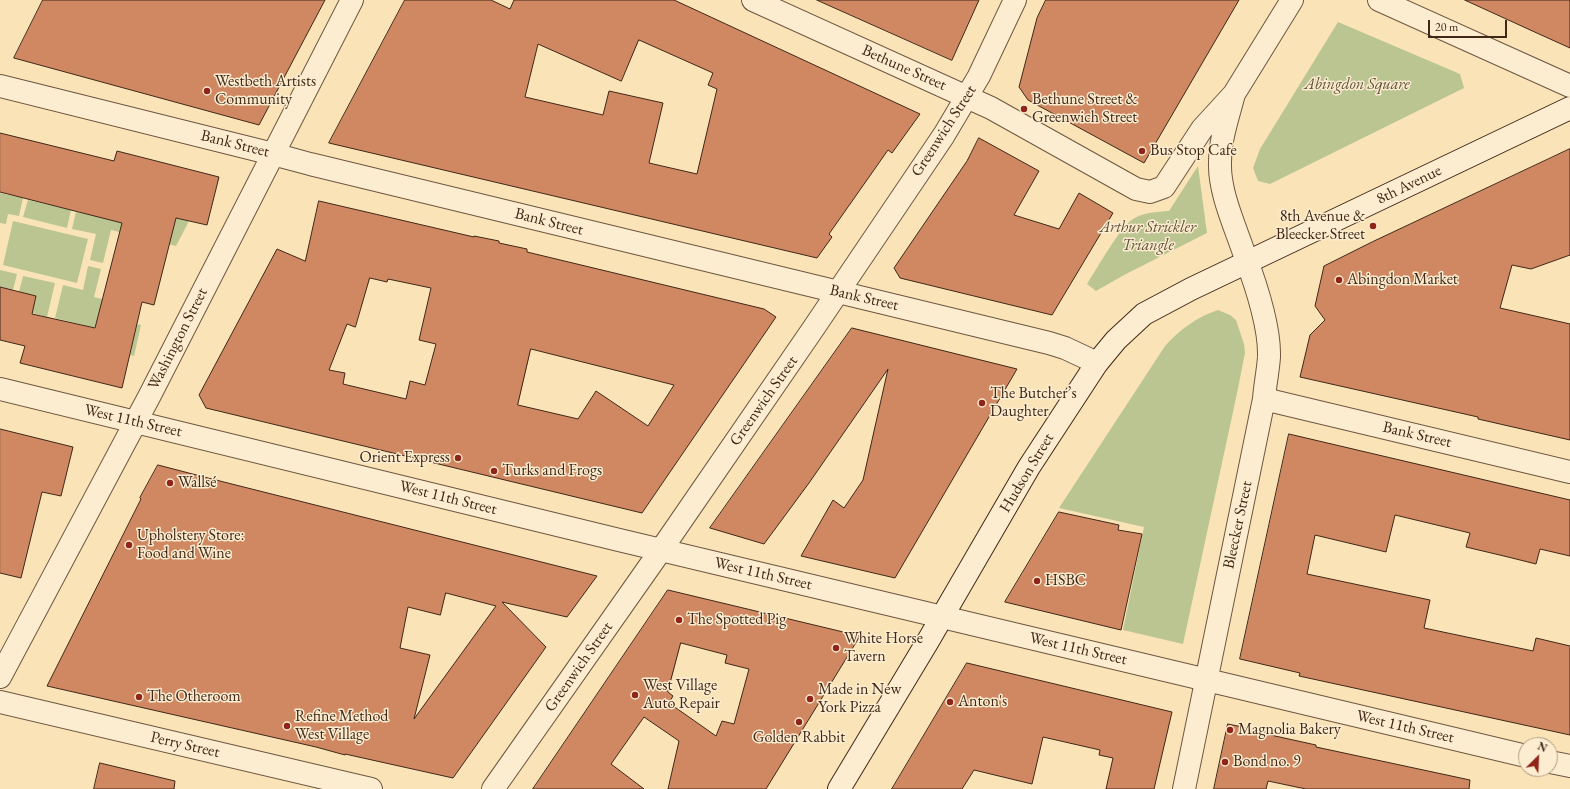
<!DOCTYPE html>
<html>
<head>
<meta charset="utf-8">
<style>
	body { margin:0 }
	#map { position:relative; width:1570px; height:789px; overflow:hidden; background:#fae4b7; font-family:"EB Garamond",serif }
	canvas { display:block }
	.north { position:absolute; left:1518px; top:737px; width:40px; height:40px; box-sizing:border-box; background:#fcedd0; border:1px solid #b19e86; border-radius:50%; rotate:24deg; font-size:11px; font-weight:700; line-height:16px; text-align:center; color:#402718 }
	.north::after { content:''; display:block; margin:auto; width:14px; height:18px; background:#8f2418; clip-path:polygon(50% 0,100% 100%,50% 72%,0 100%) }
	.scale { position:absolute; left:1428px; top:20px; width:79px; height:18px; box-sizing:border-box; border:2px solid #402718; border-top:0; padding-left:5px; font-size:12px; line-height:14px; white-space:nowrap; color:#402718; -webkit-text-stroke:3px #fcedd0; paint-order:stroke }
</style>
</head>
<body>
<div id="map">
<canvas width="1570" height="789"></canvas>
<div class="north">N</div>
<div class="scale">20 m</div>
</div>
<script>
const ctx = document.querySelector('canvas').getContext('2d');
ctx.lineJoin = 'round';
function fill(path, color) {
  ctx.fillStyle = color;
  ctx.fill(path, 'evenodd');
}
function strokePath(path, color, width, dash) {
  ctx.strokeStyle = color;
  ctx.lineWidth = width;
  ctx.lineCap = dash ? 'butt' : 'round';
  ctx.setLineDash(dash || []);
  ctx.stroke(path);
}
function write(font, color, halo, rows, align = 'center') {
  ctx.font = font + ' "EB Garamond",serif';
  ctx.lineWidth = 3;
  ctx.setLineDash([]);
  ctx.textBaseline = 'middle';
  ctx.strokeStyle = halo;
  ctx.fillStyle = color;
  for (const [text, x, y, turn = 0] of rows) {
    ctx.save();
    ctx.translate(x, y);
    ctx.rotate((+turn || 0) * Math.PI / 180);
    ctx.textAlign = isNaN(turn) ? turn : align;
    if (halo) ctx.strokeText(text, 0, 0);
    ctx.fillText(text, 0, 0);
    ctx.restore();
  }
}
fill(new Path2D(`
	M 1338,22 L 1460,74 L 1464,88 L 1270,184 L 1258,181 L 1253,168 L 1260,149 Z
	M 1198,166 L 1207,233 L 1126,274 L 1096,291 L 1087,284 C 1096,270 1121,226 1133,219 C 1144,212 1156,212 1169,211 Z
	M 0,193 L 23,198 L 19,216 L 8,214 L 6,224 L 0,223 Z
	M 28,200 L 71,210 L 67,228 L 23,217 Z
	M 104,200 L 189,221 L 176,246 L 111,230 L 103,263 L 90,260 L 96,234 L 72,229 L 76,212 L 100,217 Z
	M 13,221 L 88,239 L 77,283 L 3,265 Z
	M 88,266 L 101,269 L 94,297 L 114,302 L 107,331 L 55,318 L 63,285 L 83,290 Z
	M 0,270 L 17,274 L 13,290 L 0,287 Z
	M 23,276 L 55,283 L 47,317 L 32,313 L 36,296 L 19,292 Z
	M 1218,310 L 1230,315 L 1236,320 L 1244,344 L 1245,353 L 1236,398 L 1183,644 L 1123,630 L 1144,527 L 1059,508 L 1165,346 C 1178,331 1198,316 1218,310 Z
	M 136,324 L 141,325 L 134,356 L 130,355 Z`), '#bac592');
const building = new Path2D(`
	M 43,0 L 325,0 L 259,125 L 14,58 Z
	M 405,0 L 491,0 L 510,9 L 514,0 L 674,0 L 920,114 L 892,153 L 888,150 L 829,234 L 832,237 L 817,258 L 329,143 ZM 639,40 L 713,73 L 708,85 L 717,89 L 697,174 L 649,163 L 663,103 L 609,91 L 603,115 L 525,97 L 538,44 L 621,81 Z
	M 817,0 L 979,0 L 952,60 Z
	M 1046,0 L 1239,0 L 1144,163 L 1028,100 L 1019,87 L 1037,18 Z
	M 1465,0 L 1570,0 L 1570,48 L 1539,34 Z
	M 0,133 L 114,161 L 117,151 L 219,177 L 207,225 L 176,218 L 154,305 L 142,302 L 122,388 L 20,363 L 25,346 L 0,340 L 0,287 L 36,296 L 32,314 L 95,328 L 122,223 L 0,192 Z
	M 979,138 L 1039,171 L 1014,215 L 1059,229 L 1079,193 L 1113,213 L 1052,315 L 900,278 L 894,268 L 967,161 Z
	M 1570,149 L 1570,255 L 1531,269 L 1512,265 L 1500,308 L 1570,324 L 1570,440 L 1478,419 L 1478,417 L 1300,377 L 1310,335 L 1325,320 L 1315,306 L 1324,266 L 1372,242 Z
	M 319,201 L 474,237 L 474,236 L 499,241 L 499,243 L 527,249 L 527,252 L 764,309 L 776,317 L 642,513 L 206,408 L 199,395 L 277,249 L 305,261 ZM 370,278 L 387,282 L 388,279 L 431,288 L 419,340 L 436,344 L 425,385 L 410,381 L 406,399 L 343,384 L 345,373 L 329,370 L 347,324 L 355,327 ZM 531,349 L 674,385 L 648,426 L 596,391 L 578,419 L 518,405 Z
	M 852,328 L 1017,369 L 895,578 L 801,556 L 833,500 L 844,508 L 863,480 L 888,369 L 809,483 L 764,544 L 710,528 Z
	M 0,429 L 73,447 L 61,496 L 42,492 L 21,578 L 0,573 Z
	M 1289,434 L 1570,500 L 1570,556 L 1540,549 L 1536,564 L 1508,557 L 1466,547 L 1470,533 L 1395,515 L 1386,552 L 1315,535 L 1307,574 L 1430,600 L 1424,628 L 1533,651 L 1536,638 L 1570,646 L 1570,735 L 1299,676 L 1300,673 L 1240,659 Z
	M 158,465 L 208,478 L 597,576 L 567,617 L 502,602 L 546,647 L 453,778 L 345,754 L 345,755 L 316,747 L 47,686 L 141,499 L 140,498 ZM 446,593 L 496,606 L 414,719 L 430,655 L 400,648 L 408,607 L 440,615 Z
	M 1059,512 L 1119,525 L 1118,530 L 1142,534 L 1121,630 L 1005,602 Z
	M 668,590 L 860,636 L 766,789 L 668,789 L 679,741 L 644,717 L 611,764 L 644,789 L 533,789 ZM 681,643 L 727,655 L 725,663 L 749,669 L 734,724 L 722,721 L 716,736 L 669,703 L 673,696 L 668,692 Z
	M 967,663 L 1172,712 L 1154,789 L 1106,789 L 1113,758 L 1099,755 L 1100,750 L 1043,737 L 1032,784 L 974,770 L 962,789 L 892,789 Z
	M 1228,724 L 1266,732 L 1266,734 L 1316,745 L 1316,747 L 1470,780 L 1469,789 L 1306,789 L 1268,781 L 1266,789 L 1214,789 Z
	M 100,763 L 175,781 L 174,789 L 94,789 Z`);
fill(building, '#cf8862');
strokePath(building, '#402718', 1);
const street = new Path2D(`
	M 753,0 L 991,108 L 1136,189 L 1150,192 L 1164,187 L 1202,129 L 1234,94 L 1292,0
	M 1379,0 L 1570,86
	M 0,86 L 273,154 L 310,164 L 1049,343 L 1065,348 L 1097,363
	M 0,389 L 619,540 L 1526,756
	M 1264,399 L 1570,472
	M 0,677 L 150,395 L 352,0
	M 0,702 L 371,789
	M 1550,762 L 1570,766
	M 493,789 L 661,550 L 813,329 L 944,135 L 979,76 L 1015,0
	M 1184,789 L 1264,399 C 1265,385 1268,371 1269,357 C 1270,326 1255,282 1244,253 C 1235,226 1219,192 1220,163 C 1220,139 1228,117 1234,94`);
const secondary = new Path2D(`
	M 839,789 L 928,641 L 1029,467 L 1097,363 L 1116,340 L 1144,314 L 1191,289 L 1570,108`);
strokePath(street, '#6e5640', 24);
strokePath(secondary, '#402718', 24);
strokePath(street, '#fcedd0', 22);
strokePath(secondary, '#fcedd0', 22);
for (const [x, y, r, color] of [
	[207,91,4,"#8f2418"],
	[1024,109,4,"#8f2418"],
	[1142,151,4,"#8f2418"],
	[1373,226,4,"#8f2418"],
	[1339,280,4,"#8f2418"],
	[982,403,4,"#8f2418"],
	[458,458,4,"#8f2418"],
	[494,471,4,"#8f2418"],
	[170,483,4,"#8f2418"],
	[129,545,4,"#8f2418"],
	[1037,581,4,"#8f2418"],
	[679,620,4,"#8f2418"],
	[836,648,4,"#8f2418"],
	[635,695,4,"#8f2418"],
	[139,697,4,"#8f2418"],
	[810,699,4,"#8f2418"],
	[950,702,4,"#8f2418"],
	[799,722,4,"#8f2418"],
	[287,726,4,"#8f2418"],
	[1230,730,4,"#8f2418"],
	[1225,762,4,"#8f2418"]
]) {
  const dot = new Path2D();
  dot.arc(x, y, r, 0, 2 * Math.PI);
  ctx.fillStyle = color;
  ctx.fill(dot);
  strokePath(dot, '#fcedd0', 1.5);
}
write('16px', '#402718', '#fcedd0', [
	["Bethune Street",904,68,24],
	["Greenwich Street",944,131,-57],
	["Bank Street",235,144,14],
	["8th Avenue",1409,185,-26],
	["Bank Street",549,222,14],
	["Bank Street",864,298,13],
	["Washington Street",178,339,-63],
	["Greenwich Street",764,401,-55],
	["West 11th Street",133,421,13],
	["Bank Street",1417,435,13],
	["Hudson Street",1027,473,-59],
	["West 11th Street",448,498,14],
	["Bleecker Street",1238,525,-78],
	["West 11th Street",763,574,13],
	["West 11th Street",1078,649,13],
	["Greenwich Street",579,667,-55],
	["West 11th Street",1405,727,13],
	["Perry Street",185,745,13]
]);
write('16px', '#402718', '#fcedd0', [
	["Westbeth Artists",215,82],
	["Community",215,100],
	["Bethune Street &",1032,100],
	["Greenwich Street",1032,118],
	["Bus Stop Cafe",1150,151],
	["8th Avenue &",1365,217,"right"],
	["Bleecker Street",1365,235,"right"],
	["Abingdon Market",1347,280],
	["The Butcher’s",990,394],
	["Daughter",990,412],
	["Orient Express",450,458,"right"],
	["Turks and Frogs",502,471],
	["Wallsé",178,483],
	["Upholstery Store:",137,536],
	["Food and Wine",137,554],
	["HSBC",1045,581],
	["The Spotted Pig",687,620],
	["White Horse",844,639],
	["Tavern",844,657],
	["West Village",643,686],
	["Auto Repair",643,704],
	["Made in New",818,690],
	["York Pizza",818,708],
	["The Otheroom",147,697],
	["Anton's",958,702],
	["Refine Method",295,717],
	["West Village",295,735],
	["Magnolia Bakery",1238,730],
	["Golden Rabbit",799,738,"center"],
	["Bond no. 9",1233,762]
], 'left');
write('italic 16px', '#5e4e36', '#fcedd0', [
	["Abingdon Square",1357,85],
	["Arthur Strickler",1148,228],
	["Triangle",1148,246]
]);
</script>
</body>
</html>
